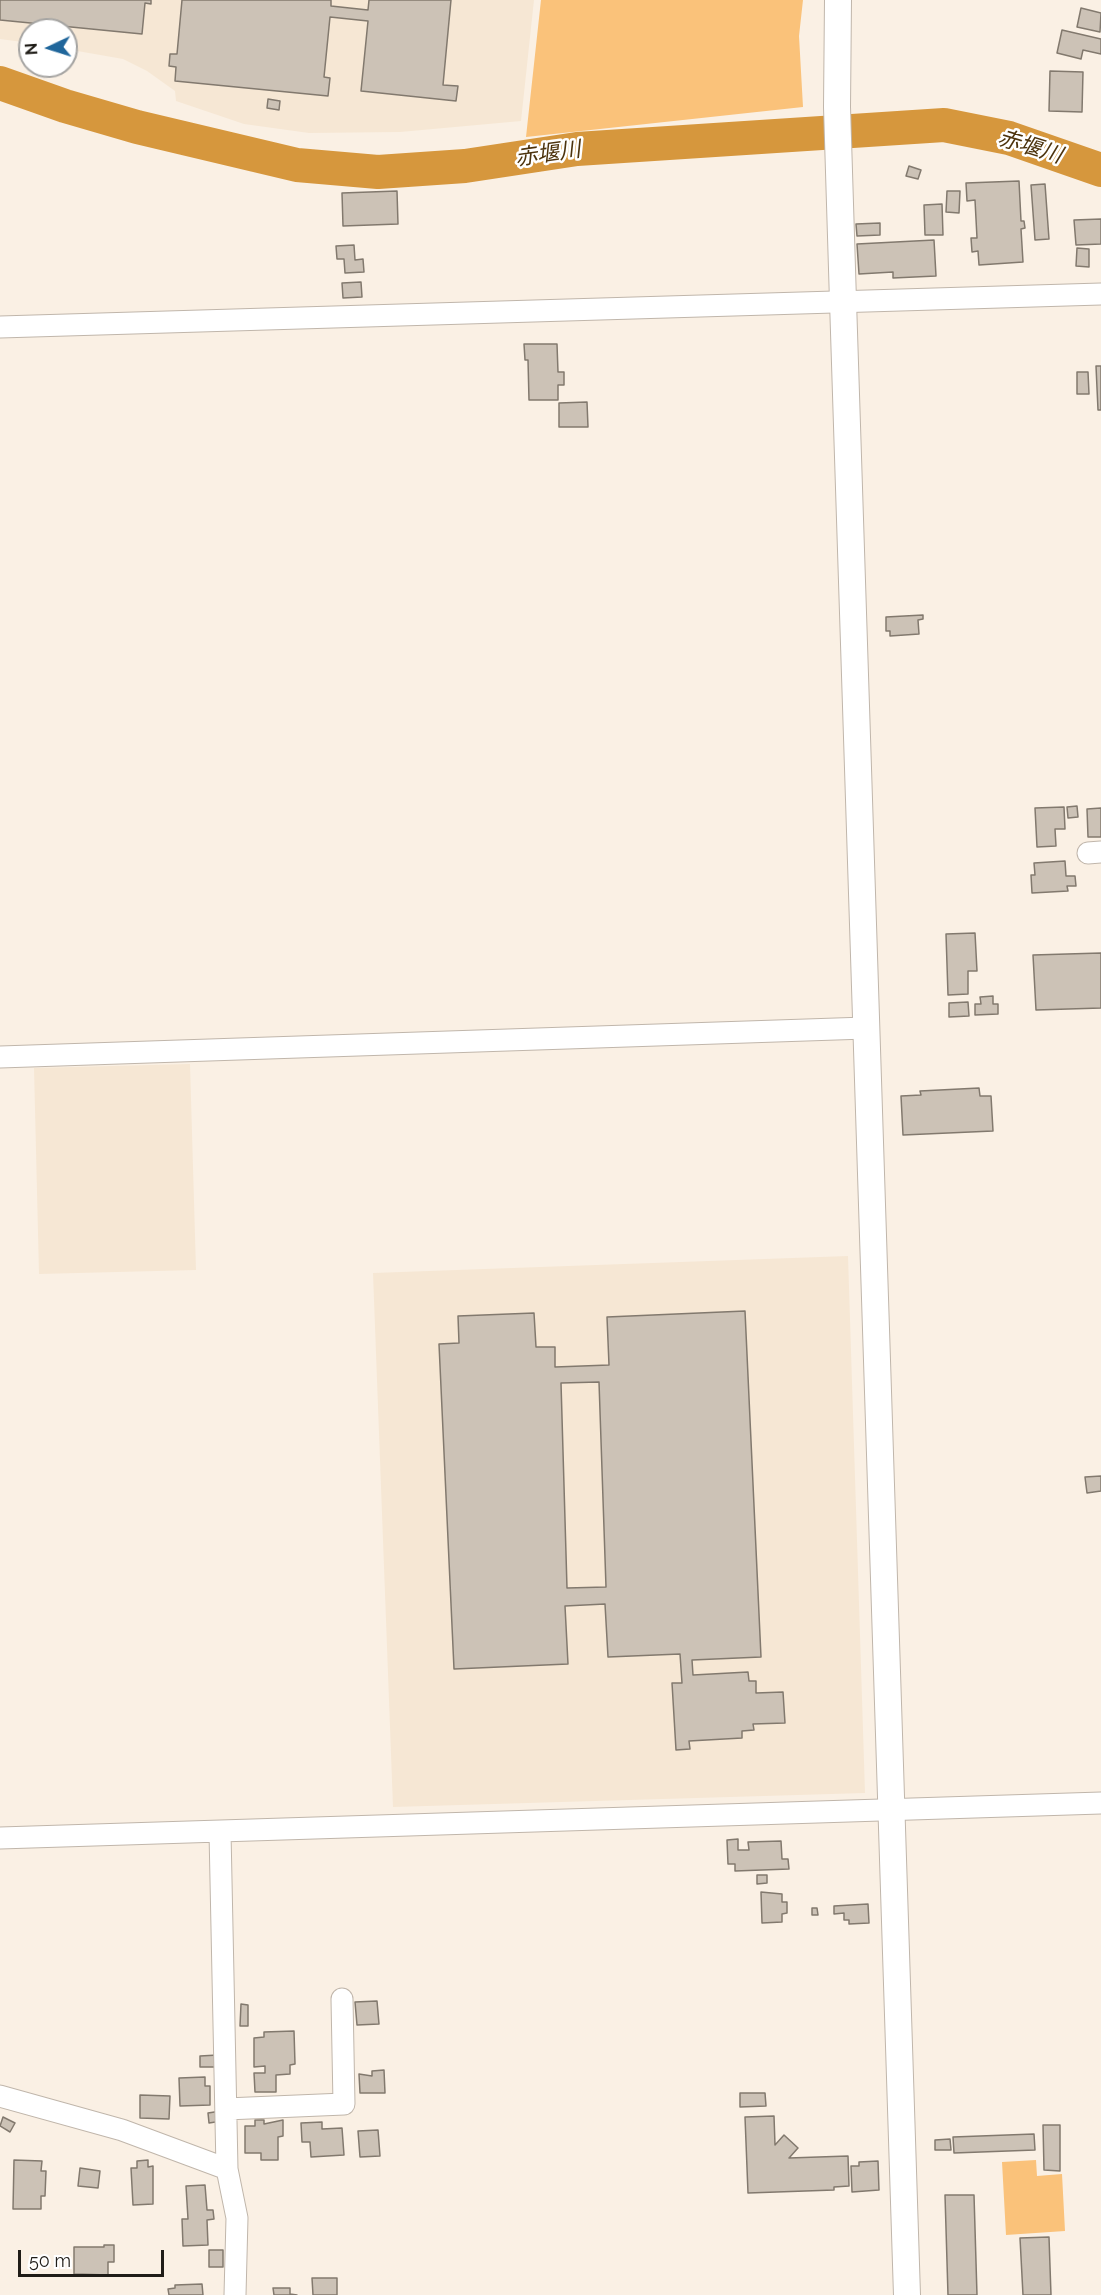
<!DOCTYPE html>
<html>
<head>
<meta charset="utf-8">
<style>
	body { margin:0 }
	#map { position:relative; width:1101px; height:2295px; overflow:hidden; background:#faf0e4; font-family:Raleway,sans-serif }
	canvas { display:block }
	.north { position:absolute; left:18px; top:18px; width:60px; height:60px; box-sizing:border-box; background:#fff; border:2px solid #a5a4a2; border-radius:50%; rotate:266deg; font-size:16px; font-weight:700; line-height:24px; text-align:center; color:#1f1c17 }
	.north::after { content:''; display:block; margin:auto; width:21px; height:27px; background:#20669b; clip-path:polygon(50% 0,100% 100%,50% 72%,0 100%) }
	.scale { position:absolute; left:18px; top:2250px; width:146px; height:27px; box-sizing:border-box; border:3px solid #1f1c17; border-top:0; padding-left:8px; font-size:18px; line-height:21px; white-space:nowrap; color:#1f1c17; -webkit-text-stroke:4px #fff; paint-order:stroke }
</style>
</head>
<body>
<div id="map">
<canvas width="1101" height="2295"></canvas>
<div class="north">N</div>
<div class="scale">50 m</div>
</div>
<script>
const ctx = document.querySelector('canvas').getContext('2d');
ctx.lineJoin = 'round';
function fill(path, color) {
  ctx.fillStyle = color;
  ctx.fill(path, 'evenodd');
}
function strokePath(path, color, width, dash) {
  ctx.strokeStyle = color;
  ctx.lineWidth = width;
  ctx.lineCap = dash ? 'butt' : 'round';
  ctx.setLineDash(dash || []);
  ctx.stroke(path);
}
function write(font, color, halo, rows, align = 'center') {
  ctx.font = font + ' Raleway,"Noto Sans JP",sans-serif';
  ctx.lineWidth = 5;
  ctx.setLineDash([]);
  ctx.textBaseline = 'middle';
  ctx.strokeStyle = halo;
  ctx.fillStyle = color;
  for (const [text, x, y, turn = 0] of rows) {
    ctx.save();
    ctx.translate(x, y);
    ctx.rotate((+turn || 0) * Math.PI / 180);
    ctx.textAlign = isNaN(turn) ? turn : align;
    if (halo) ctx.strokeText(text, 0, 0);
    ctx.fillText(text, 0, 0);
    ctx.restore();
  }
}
fill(new Path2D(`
	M 0,0 L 534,0 L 521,121 L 400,132 L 309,133 L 244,124 L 176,101 L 175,91 L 147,71 L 123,59 L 66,49 L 66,30 L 30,30 L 30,43 L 0,39 Z
	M 190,1064 L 196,1270 L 39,1274 L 34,1068 Z
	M 848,1256 L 865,1793 L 393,1807 L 373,1273 Z`), '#f6e7d4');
fill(new Path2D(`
	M 541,0 L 803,0 L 799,36 L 803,107 L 526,137 Z
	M 1036,2160 L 1037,2176 L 1062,2174 L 1065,2231 L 1006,2235 L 1002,2162 Z`), '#fac27a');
strokePath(new Path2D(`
	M 0,83 L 65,106 L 137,127 L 297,165 L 378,172 L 465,166 L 577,149 L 944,125 L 1009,138 L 1101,170`), '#d6973d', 34);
const building = new Path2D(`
	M 0,0 L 151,0 L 151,4 L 145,3 L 142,34 L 0,20 Z
	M 182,0 L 331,0 L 331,6 L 368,10 L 369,0 L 451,0 L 443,85 L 458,86 L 456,101 L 361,91 L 368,21 L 330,17 L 324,77 L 330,78 L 328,96 L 175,81 L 176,67 L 169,66 L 170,54 L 177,54 Z
	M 1081,8 L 1101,13 L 1100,32 L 1077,27 Z
	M 1062,30 L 1101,39 L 1101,54 L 1083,50 L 1081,59 L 1057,53 Z
	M 1050,71 L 1083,72 L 1082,112 L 1049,111 Z
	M 268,99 L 280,101 L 279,110 L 267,108 Z
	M 909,166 L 921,170 L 918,179 L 906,176 Z
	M 1019,181 L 1021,221 L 1024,221 L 1025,228 L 1021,229 L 1023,262 L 979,265 L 978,251 L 972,252 L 971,238 L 977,238 L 975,200 L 967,201 L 966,183 Z
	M 1045,184 L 1049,239 L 1035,240 L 1031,185 Z
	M 397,191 L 398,224 L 343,226 L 342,193 Z
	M 947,191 L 960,191 L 959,213 L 946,212 Z
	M 942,204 L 943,235 L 925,235 L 924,205 Z
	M 1101,219 L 1101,244 L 1076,245 L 1074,220 Z
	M 880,223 L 880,235 L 857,236 L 856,224 Z
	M 934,240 L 936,276 L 893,278 L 893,272 L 859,274 L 857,244 Z
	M 354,245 L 355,260 L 363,259 L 364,272 L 345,273 L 344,259 L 337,259 L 336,246 Z
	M 1077,248 L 1089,249 L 1089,267 L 1076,266 Z
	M 361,282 L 362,297 L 343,298 L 342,283 Z
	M 524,344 L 557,344 L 558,372 L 564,372 L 564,385 L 558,385 L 558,400 L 529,400 L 528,360 L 525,360 Z
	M 1096,366 L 1101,366 L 1101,410 L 1098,410 Z
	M 1077,372 L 1088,372 L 1089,394 L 1077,394 Z
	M 587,402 L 588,427 L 559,427 L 559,403 Z
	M 923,615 L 923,619 L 918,620 L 919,634 L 890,636 L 890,631 L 886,631 L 886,617 Z
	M 1077,806 L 1078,817 L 1068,818 L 1067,807 Z
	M 1064,807 L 1065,829 L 1055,829 L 1056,846 L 1037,847 L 1035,808 Z
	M 1101,808 L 1101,837 L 1088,837 L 1087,809 Z
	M 1065,861 L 1066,876 L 1075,876 L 1076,886 L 1067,886 L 1068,891 L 1032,893 L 1031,875 L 1035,875 L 1034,863 Z
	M 975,933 L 977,971 L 968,971 L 968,994 L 948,995 L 946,934 Z
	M 1101,953 L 1101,1008 L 1036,1010 L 1033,955 Z
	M 993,996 L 993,1004 L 998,1004 L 998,1014 L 975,1015 L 975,1004 L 981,1004 L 980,997 Z
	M 968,1002 L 969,1016 L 949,1017 L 949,1003 Z
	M 979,1088 L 980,1096 L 991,1096 L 993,1131 L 903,1135 L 901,1096 L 921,1095 L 920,1091 Z
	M 745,1311 L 761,1657 L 692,1660 L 693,1675 L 748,1672 L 749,1681 L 756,1681 L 756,1693 L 783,1692 L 785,1723 L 753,1724 L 754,1730 L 742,1731 L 742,1738 L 689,1741 L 690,1749 L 676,1750 L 672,1683 L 682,1683 L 680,1654 L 608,1657 L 605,1604 L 565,1606 L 568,1664 L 454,1669 L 439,1344 L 459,1343 L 458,1316 L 534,1313 L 536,1347 L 555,1347 L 555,1367 L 609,1365 L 607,1317 ZM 599,1382 L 606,1587 L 567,1588 L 561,1383 Z
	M 1101,1476 L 1101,1491 L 1087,1493 L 1085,1477 Z
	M 738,1839 L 738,1850 L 749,1850 L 748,1842 L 781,1841 L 782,1859 L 788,1859 L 789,1869 L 735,1871 L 735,1864 L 728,1864 L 727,1840 Z
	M 757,1875 L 767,1875 L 767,1883 L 757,1884 Z
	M 761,1892 L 782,1894 L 782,1902 L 787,1902 L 787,1913 L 782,1914 L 782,1922 L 762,1923 Z
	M 868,1904 L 869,1923 L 849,1924 L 849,1920 L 844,1920 L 844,1913 L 834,1914 L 834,1906 Z
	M 812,1908 L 817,1908 L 818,1915 L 812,1915 Z
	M 377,2001 L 379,2024 L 357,2025 L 355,2002 Z
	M 241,2004 L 248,2005 L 248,2026 L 240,2026 Z
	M 294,2031 L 295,2064 L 290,2065 L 290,2074 L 276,2075 L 276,2092 L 255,2092 L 254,2073 L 265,2073 L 265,2066 L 254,2067 L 254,2038 L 264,2037 L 264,2032 Z
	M 218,2055 L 218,2067 L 200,2067 L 200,2056 Z
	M 384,2070 L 385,2093 L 360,2093 L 359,2074 L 372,2076 L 372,2071 Z
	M 205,2077 L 205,2086 L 210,2086 L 210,2105 L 180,2106 L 179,2078 Z
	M 740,2093 L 765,2093 L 766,2106 L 740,2107 Z
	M 140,2095 L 170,2096 L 169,2119 L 140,2118 Z
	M 221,2111 L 222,2121 L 209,2123 L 208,2113 Z
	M 774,2116 L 775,2145 L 784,2135 L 798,2148 L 789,2158 L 848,2156 L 849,2186 L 834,2187 L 834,2190 L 748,2193 L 745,2117 Z
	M 3,2117 L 15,2123 L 10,2132 L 0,2126 Z
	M 255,2120 L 264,2120 L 264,2124 L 283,2120 L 283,2136 L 278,2137 L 278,2160 L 261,2160 L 261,2153 L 245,2153 L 245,2126 L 255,2126 Z
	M 322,2122 L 322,2129 L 342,2128 L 344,2155 L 311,2157 L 310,2142 L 302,2142 L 301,2123 Z
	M 1043,2125 L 1060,2125 L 1060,2171 L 1044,2170 Z
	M 378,2130 L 380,2156 L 360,2157 L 358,2131 Z
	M 1034,2134 L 1035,2150 L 954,2153 L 953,2137 Z
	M 950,2139 L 951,2150 L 935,2150 L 935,2140 Z
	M 14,2160 L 42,2161 L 41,2171 L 46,2171 L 45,2196 L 41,2196 L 41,2209 L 13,2209 Z
	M 148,2160 L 148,2167 L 153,2166 L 153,2204 L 133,2205 L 131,2168 L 137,2168 L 137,2161 Z
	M 878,2161 L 879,2190 L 852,2192 L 851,2166 L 859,2166 L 859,2162 Z
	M 80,2168 L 100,2171 L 98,2188 L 78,2186 Z
	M 205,2185 L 207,2210 L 213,2210 L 214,2219 L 207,2220 L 208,2245 L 183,2246 L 182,2219 L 188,2219 L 186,2186 Z
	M 945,2195 L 974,2195 L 977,2295 L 948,2295 Z
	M 1049,2237 L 1051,2295 L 1023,2295 L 1020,2238 Z
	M 104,2245 L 114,2245 L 114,2262 L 108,2262 L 108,2275 L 74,2274 L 74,2247 L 104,2247 Z
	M 209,2250 L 223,2250 L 223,2267 L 209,2267 Z
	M 312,2278 L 337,2278 L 337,2295 L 313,2295 Z
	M 202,2284 L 203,2295 L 169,2295 L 168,2289 L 175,2288 L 175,2285 Z
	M 273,2288 L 290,2288 L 290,2294 L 297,2295 L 274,2295 Z`);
fill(building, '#ccc2b6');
strokePath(building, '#82796e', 1.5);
const minor = new Path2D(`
	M 0,327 L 1101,294
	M 1088,853 L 1101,852
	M 0,1057 L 866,1028
	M 220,1832 L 227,2169 L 237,2218 L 235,2295
	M 0,1838 L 1101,1803
	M 0,2096 L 122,2130 L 227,2169
	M 226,2109 L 344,2104 L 342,1999`);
const tertiary = new Path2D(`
	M 838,0 L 837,107 L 843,301 L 907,2295`);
strokePath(minor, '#c0b6ab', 23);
strokePath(tertiary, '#c0b6ab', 28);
strokePath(minor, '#fff', 21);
strokePath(tertiary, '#fff', 26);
write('italic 22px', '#4d330d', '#fff', [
	["赤堰川",1030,147,17],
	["赤堰川",548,154,-8]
]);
</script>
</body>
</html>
